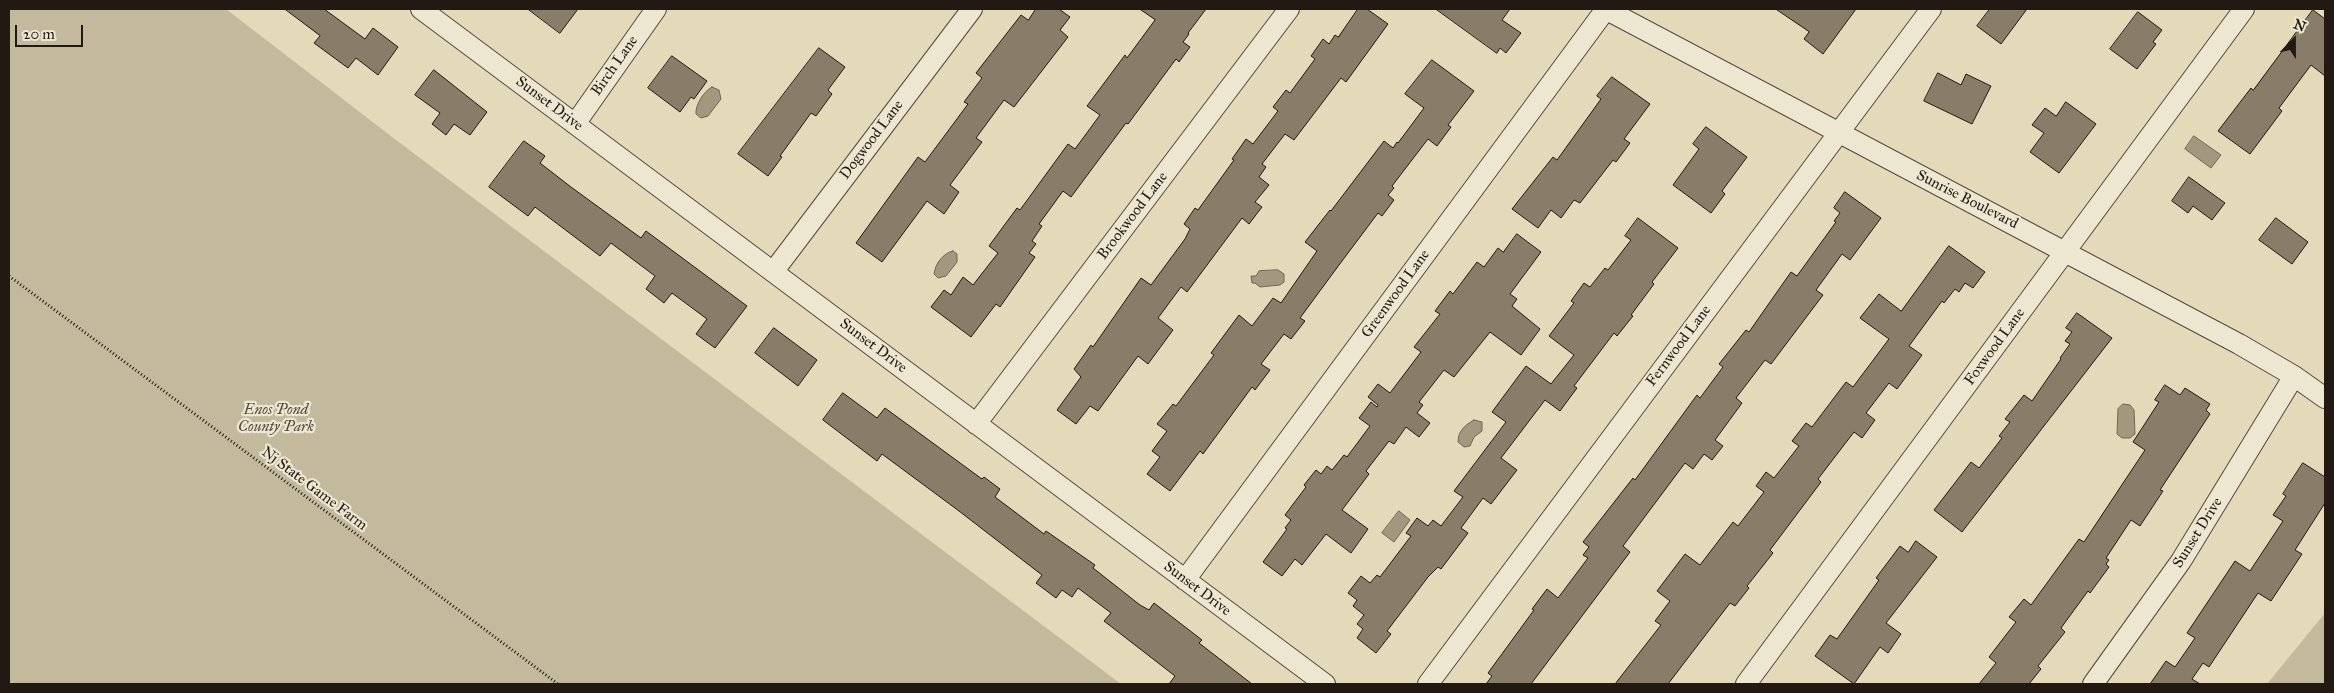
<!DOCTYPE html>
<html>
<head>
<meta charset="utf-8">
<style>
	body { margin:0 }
	#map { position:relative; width:2334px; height:693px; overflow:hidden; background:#e4dab9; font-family:"IM FELL Great Primer",serif }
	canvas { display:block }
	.frame { position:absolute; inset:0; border:10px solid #221912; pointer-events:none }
	.north { position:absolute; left:2269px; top:15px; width:50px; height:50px; -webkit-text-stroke:4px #ede7d2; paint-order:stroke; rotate:22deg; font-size:14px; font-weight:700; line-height:20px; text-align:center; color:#221912 }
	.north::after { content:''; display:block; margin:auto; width:18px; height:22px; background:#221912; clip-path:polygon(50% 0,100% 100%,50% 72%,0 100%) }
	.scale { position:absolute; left:15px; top:25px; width:68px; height:22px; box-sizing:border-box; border:2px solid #221912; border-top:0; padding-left:6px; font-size:15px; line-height:18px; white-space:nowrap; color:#221912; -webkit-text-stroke:4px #ede7d2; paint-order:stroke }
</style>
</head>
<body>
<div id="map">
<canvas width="2334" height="693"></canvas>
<div class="frame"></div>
<div class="north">N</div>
<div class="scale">20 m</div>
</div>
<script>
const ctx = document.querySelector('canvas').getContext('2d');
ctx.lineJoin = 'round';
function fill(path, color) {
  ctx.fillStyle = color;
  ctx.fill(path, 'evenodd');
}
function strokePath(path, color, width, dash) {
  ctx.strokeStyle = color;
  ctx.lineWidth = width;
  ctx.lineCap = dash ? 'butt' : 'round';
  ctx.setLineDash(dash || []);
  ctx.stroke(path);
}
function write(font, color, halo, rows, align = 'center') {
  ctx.font = font + ' "IM FELL Great Primer",serif';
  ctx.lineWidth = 4.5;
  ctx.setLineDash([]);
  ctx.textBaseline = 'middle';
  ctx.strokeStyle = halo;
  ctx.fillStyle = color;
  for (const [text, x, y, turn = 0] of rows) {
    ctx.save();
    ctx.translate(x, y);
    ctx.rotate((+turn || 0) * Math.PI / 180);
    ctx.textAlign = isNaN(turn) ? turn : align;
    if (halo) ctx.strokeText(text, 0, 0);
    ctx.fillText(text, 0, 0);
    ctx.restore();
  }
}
fill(new Path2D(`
	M 9,9 L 226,9 L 396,140 L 1121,684 L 9,684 Z
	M 2325,613 L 2325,684 L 2267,684 Z`), '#c3b99d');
const water = new Path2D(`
	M 712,87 L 719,90 L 721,99 L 708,116 L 701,118 L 696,114 C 695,105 704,91 712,87 Z
	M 2194,136 L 2221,155 L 2211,168 L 2185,149 Z
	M 953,251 L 957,254 L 957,262 L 946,276 L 938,278 L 934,274 C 935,264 943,253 953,251 Z
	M 1278,270 L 1284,274 L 1284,282 L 1280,285 L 1260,287 L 1255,283 L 1252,283 L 1251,276 L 1256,276 L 1259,271 Z
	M 2123,404 L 2130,405 L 2134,410 L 2135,434 L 2130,438 L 2122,438 L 2117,434 L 2118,409 Z
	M 1474,420 L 1482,422 L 1482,431 L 1474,437 L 1470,446 L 1464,447 L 1458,442 C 1458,431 1465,425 1474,420 Z
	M 1399,511 L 1410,520 L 1394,542 L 1382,533 Z`);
fill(water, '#a29880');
strokePath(water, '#6f6554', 1);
const building = new Path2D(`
	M 285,9 L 324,9 L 365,39 L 373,28 L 398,47 L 378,75 L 356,58 L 348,68 L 314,43 L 320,36 Z
	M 528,9 L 578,9 L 560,33 Z
	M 1036,9 L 1059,9 L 1070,17 L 1060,30 L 1068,37 L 1014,107 L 1004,100 L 976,138 L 982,142 L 950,185 L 959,192 L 944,214 L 927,201 L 882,262 L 856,243 L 918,157 L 925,162 L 968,104 L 964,102 L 982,78 L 976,73 L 1021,15 L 1028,20 Z
	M 1140,9 L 1206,9 L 1188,33 L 1189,34 L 1183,42 L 1190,47 L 1179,62 L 1176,59 L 1128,124 L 1126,123 L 1071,197 L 1063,191 L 1039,224 L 1042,226 L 1032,241 L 1036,244 L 1029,253 L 1035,257 L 1000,307 L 996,304 L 971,337 L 931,307 L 944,290 L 951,295 L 963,277 L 973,285 L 998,253 L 989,246 L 1017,208 L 1020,210 L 1068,144 L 1075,149 L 1100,115 L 1087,106 L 1125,55 L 1127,58 L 1155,20 Z
	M 1358,9 L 1367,9 L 1388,24 L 1346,82 L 1341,78 L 1294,140 L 1285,134 L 1262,164 L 1266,167 L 1259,177 L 1269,185 L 1255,202 L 1262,207 L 1249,224 L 1242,218 L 1187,292 L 1181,287 L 1158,318 L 1173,330 L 1148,364 L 1138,356 L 1098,411 L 1090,406 L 1076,424 L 1057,410 L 1081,377 L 1074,369 L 1091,345 L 1093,347 L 1141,278 L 1151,285 L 1185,239 L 1190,229 L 1184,224 L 1195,208 L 1198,210 L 1234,160 L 1232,159 L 1246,139 L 1253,144 L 1278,111 L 1273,107 L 1286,90 L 1290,93 L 1315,59 L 1311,56 L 1323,39 L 1329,44 L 1335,35 L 1338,37 Z
	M 1436,9 L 1510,9 L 1502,20 L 1521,33 L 1506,53 L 1500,48 L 1497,53 Z
	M 1776,9 L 1856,9 L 1823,54 L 1804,39 L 1809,32 Z
	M 1990,9 L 2027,9 L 2001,44 L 1977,26 Z
	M 2313,10 L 2325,19 L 2325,76 L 2311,65 L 2279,108 L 2282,111 L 2250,154 L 2218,131 L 2251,88 L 2253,90 Z
	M 2138,12 L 2162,30 L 2153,42 L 2156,44 L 2137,69 L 2110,49 Z
	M 819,48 L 845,67 L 828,90 L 832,94 L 816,116 L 811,113 L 780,156 L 782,157 L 768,176 L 738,154 Z
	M 672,56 L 707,81 L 694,99 L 691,97 L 680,112 L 648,88 Z
	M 1432,60 L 1474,91 L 1448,125 L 1451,127 L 1437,146 L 1428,139 L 1392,186 L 1394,188 L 1388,195 L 1394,200 L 1382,216 L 1378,213 L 1339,265 L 1300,318 L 1305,321 L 1291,339 L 1284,334 L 1261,364 L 1270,370 L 1255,390 L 1252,387 L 1203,454 L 1200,451 L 1170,491 L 1147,474 L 1160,457 L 1152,451 L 1167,431 L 1157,424 L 1173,404 L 1176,406 L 1214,355 L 1211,353 L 1239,315 L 1252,326 L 1273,298 L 1281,303 L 1317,251 L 1305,242 L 1330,210 L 1331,211 L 1384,141 L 1393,148 L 1397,142 L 1398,143 L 1424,108 L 1405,94 Z
	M 434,70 L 487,112 L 470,135 L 454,124 L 446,135 L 432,124 L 440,113 L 415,95 Z
	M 1938,73 L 1961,85 L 1966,74 L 1991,86 L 1972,124 L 1924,101 Z
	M 1612,77 L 1650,104 L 1624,139 L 1630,143 L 1616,162 L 1613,160 L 1580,203 L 1574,200 L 1561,218 L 1551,210 L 1538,228 L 1512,209 L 1553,157 L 1557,160 L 1601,99 L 1597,96 Z
	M 2066,102 L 2096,124 L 2059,173 L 2030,152 L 2044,133 L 2032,125 L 2045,108 L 2056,116 Z
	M 1706,127 L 1747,157 L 1722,191 L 1725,194 L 1711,213 L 1673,185 L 1699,149 L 1693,144 Z
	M 524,141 L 545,156 L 540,163 L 571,187 L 641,238 L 646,231 L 747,306 L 715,348 L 696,334 L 707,319 L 672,293 L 664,303 L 646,289 L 655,276 L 611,243 L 600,256 L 535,207 L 528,216 L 489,187 Z
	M 2189,177 L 2225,203 L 2212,220 L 2193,206 L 2188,213 L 2172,201 Z
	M 1845,192 L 1881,218 L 1850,260 L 1842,254 L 1816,290 L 1823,295 L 1771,364 L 1765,360 L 1736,398 L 1742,403 L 1715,440 L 1723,446 L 1712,460 L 1704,454 L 1693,469 L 1685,463 L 1623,546 L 1630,552 L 1531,684 L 1486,684 L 1492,676 L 1488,673 L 1534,610 L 1532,609 L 1547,589 L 1558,598 L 1588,558 L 1583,555 L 1589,547 L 1583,542 L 1633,478 L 1635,480 L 1697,395 L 1700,398 L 1723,367 L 1719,364 L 1746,330 L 1749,332 L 1791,272 L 1797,276 L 1836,222 L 1834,221 L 1840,213 L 1834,208 Z
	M 1638,218 L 1678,248 L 1652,282 L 1654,284 L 1631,315 L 1633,316 L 1617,336 L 1614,333 L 1574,386 L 1577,388 L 1560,411 L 1545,400 L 1501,458 L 1517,470 L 1491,504 L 1483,498 L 1461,528 L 1468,533 L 1441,569 L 1438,567 L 1428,577 L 1387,631 L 1391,634 L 1376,653 L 1357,638 L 1363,629 L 1357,624 L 1364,615 L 1353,606 L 1357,600 L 1348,593 L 1361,576 L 1370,583 L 1377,575 L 1380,577 L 1411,536 L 1406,533 L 1417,518 L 1428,526 L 1433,520 L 1441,526 L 1463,497 L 1454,491 L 1506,422 L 1492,412 L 1526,366 L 1551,384 L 1574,355 L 1549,336 L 1574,303 L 1571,301 L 1584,283 L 1590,287 L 1605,268 L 1608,270 L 1631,240 L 1625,236 Z
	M 2276,218 L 2308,242 L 2292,264 L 2259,240 Z
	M 1517,234 L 1541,252 L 1510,294 L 1517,299 L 1512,306 L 1540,329 L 1521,355 L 1490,332 L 1454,377 L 1444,370 L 1419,402 L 1423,405 L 1417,413 L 1430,423 L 1419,437 L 1406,427 L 1394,444 L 1389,441 L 1366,471 L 1369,474 L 1342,510 L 1368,529 L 1351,553 L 1326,534 L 1302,565 L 1295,559 L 1282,576 L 1263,562 L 1287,529 L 1285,528 L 1291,520 L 1285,515 L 1306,487 L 1304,485 L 1316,470 L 1321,474 L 1327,466 L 1332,470 L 1344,455 L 1347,457 L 1370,426 L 1359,418 L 1371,402 L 1377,407 L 1378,405 L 1368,397 L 1378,384 L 1390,393 L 1421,352 L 1414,347 L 1440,314 L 1435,311 L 1450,291 L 1453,294 L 1477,262 L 1484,267 L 1498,248 L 1503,252 Z
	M 1949,246 L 1985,272 L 1973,288 L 1965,283 L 1959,292 L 1955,289 L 1944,303 L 1942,301 L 1909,346 L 1922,355 L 1897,389 L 1889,383 L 1866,413 L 1875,420 L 1862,438 L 1854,432 L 1818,479 L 1821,482 L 1770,550 L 1773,553 L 1747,586 L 1749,588 L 1735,606 L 1730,603 L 1668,684 L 1615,684 L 1661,625 L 1655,621 L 1670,601 L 1657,591 L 1685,554 L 1700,565 L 1733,522 L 1738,526 L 1764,492 L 1756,486 L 1766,472 L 1774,478 L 1799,446 L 1792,441 L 1806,423 L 1812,427 L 1846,382 L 1853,387 L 1889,339 L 1860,318 L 1879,294 L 1901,311 Z
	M 2077,313 L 2112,338 L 1962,532 L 1934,510 L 1971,462 L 1979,468 L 2002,438 L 1999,436 L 2010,422 L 2005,419 L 2024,395 L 2032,401 L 2061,359 L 2060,358 L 2070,344 L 2065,341 L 2072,332 L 2066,328 Z
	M 774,328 L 817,360 L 798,386 L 755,353 Z
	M 2165,385 L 2180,395 L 2185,388 L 2210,404 L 2206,410 L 2210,414 L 2160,490 L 2163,491 L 2140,526 L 2131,520 L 2106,558 L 2109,560 L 2106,564 L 2109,567 L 2090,593 L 2088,591 L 2061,628 L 2065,632 L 2038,666 L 2041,669 L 2029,684 L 1979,684 L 1996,663 L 1989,657 L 2016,622 L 2009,617 L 2024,599 L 2031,605 L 2079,539 L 2084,542 L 2145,450 L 2133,442 L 2159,402 L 2155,400 Z
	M 843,393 L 877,418 L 885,408 L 982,479 L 984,477 L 1000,489 L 995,497 L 1003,503 L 1044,534 L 1046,531 L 1095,565 L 1093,568 L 1140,605 L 1149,610 L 1154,603 L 1202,640 L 1199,643 L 1252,684 L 1169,684 L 1175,676 L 1104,621 L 1111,613 L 1078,588 L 1072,597 L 1062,590 L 1056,598 L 1036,583 L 1042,575 L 959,511 L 882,454 L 877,461 L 823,420 Z
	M 2303,463 L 2325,477 L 2325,503 L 2295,550 L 2302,554 L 2271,601 L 2258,593 L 2209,667 L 2203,663 L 2192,679 L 2200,684 L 2150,684 L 2166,661 L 2175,667 L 2195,638 L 2187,633 L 2235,561 L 2250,571 L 2283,521 L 2273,515 L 2286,496 L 2283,494 Z
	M 1916,541 L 1937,557 L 1886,623 L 1901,634 L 1888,653 L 1880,647 L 1854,684 L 1815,656 L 1830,635 L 1837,639 L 1879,580 L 1876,578 L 1900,546 L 1908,552 Z`);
fill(building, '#877d69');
strokePath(building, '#221912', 1);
const minor = new Path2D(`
	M 421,9 L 1325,684
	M 1605,9 L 2239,344 L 2294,376 L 2325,398
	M 575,124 L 656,9
	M 773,272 L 972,9
	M 976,424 L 1289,9
	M 1185,580 L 1606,9
	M 1428,684 L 1931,9
	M 1746,684 L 2244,9
	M 2093,684 L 2181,561 L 2294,376`);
strokePath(minor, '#52493c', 22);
strokePath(new Path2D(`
	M 9,276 L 558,684`), '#221912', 3, [1, 2.5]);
strokePath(minor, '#ede7d2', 20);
write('15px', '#221912', '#ede7d2', [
	["Birch Lane",615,66,-55],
	["Sunset Drive",549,104,37],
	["Dogwood Lane",872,140,-53],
	["Sunrise Boulevard",1967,200,27],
	["Brookwood Lane",1133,216,-53],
	["Greenwood Lane",1396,294,-54],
	["Sunset Drive",873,346,37],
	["Fernwood Lane",1679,346,-53],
	["Foxwood Lane",1995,347,-54],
	["Nj State Game Farm",314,489,37],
	["Sunset Drive",2198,533,-58],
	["Sunset Drive",1197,589,37]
]);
write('italic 15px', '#52493c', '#ede7d2', [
	["Enos Pond",276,410],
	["County Park",276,427]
]);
</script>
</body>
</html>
